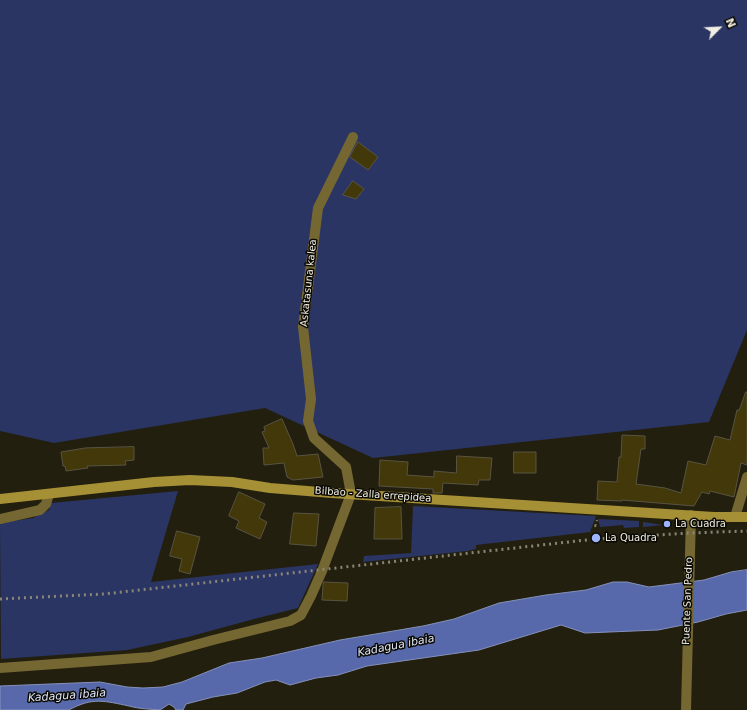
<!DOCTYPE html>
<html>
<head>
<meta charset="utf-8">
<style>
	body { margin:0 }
	#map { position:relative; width:747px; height:710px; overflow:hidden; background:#231f0e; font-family:"DejaVu Sans",sans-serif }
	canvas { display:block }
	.north { position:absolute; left:699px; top:8px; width:40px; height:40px; -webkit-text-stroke:3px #0a0903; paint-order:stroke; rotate:66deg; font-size:11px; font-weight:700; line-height:16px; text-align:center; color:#f1eee3 }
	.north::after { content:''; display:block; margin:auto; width:14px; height:18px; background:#f1eee3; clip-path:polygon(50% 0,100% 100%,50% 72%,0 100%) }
</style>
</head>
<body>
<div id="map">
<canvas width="747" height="710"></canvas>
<div class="north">N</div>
</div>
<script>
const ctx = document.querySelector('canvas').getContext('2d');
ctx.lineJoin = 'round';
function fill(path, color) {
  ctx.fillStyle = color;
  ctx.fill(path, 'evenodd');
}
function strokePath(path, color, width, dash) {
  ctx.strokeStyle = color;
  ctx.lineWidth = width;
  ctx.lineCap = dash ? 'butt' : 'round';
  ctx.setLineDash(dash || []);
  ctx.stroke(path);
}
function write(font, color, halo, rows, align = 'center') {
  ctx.font = font + ' "DejaVu Sans",sans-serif';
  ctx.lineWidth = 3;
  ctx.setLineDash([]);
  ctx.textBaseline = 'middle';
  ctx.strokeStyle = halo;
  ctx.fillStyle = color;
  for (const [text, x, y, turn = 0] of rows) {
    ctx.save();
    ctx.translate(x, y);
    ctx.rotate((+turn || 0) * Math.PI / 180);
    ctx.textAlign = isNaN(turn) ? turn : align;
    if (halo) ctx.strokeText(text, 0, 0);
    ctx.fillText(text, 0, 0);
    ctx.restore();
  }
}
fill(new Path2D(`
	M 0,0 L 747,0 L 747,330 L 709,422 L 373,458 L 265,408 L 54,443 L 0,431 Z
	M 178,491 L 151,582 L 318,564 L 298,608 L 254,619 L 188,637 L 127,650 L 1,659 L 0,523 L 33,518 L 49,510 L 51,503 Z
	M 413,506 L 596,516 L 590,532 L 476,545 L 476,549 L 467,551 L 363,562 L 364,556 L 411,553 Z
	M 598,519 L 639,521 L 639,527 L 624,528 L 623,525 L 600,527 Z
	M 643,522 L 663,525 L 643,527 Z`), '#2a3564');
const water = new Path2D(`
	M 747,570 L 747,610 L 726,614 L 698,622 L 658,630 L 585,633 L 561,625 L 479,650 L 367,666 L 338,675 L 316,678 L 290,685 L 276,680 L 265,682 L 237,693 L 213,697 L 186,704 L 183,710 L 176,710 L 174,707 L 169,704 L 160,710 C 150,709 139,709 129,706 C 105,701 92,697 69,710 L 0,710 L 0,686 L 100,682 L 127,687 L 143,688 L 163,687 L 182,682 L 229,663 L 262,658 L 340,640 L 423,626 L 454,619 L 499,603 L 546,595 L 586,590 L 613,582 L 627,582 L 649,587 L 704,580 L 731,572 Z`);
fill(water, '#5769aa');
strokePath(water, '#8591bb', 1);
const building = new Path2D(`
	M 358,142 L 378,157 L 368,170 L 350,157 Z
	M 353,181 L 364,189 L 356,199 L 343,195 Z
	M 746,392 L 747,392 L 747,465 L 741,463 L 734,497 L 710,491 L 709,494 L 702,492 L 694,506 L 622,500 L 622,501 L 597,500 L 598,481 L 617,482 L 619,457 L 621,457 L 622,435 L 645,436 L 645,449 L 641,449 L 636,484 L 665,488 L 681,493 L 688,461 L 706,465 L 715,436 L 730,440 L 737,410 L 739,410 Z
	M 282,419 L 293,444 L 297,456 L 318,454 L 323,477 L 293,480 L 287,477 L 284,463 L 264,465 L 263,448 L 269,448 L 262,432 L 265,431 L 264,427 Z
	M 134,447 L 134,460 L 125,461 L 126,465 L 87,466 L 88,468 L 66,471 L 65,466 L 63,466 L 61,452 L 85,448 Z
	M 514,452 L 536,452 L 536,473 L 514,473 Z
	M 457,456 L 492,458 L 490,480 L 479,480 L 478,485 L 443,483 L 442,493 L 433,493 L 433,489 L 379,486 L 380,460 L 408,462 L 407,475 L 434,477 L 434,471 L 456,473 Z
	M 239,492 L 265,504 L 259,518 L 267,522 L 260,539 L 236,528 L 239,521 L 229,516 Z
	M 401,507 L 402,539 L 374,539 L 375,508 Z
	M 294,513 L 319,514 L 316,546 L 290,544 Z
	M 177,531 L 200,537 L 190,574 L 179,571 L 182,559 L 170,556 Z
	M 324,582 L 348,583 L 347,601 L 322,600 L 323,586 Z`);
fill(building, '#423809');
strokePath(building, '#595442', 1);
strokePath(new Path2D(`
	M 595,527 L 597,520`), '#817d6f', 2, [3, 3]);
strokePath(new Path2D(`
	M 735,517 L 747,477
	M 0,519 L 40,510 L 46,504 L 49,494
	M 0,668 L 151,657 L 213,640 L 290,621 L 301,615 L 311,596 L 322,571 L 351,494 L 346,467 L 314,438 L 308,421 L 311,399 L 303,327 L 318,208 L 353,137
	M 686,710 L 691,515`), '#756732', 10);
strokePath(new Path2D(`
	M 0,499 L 154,482 L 190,480 L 232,482 L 270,488 L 332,493 L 714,517 L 747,517`), '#a69035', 10);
strokePath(new Path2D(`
	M 0,599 L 104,594 L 595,539 L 690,533 L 747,531`), '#898577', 3, [2, 4]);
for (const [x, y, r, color] of [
	[667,524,4,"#9eb3fd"],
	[596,538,5,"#9eb3fd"]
]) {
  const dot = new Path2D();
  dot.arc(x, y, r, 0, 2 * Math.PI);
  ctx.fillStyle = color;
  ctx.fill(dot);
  strokePath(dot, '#0a0903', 1.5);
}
write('10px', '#f1eee3', '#0a0903', [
	["Askatasuna kalea",309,283,-84],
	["Bilbao - Zalla errepidea",373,495,4],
	["Puente San Pedro",688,601,-88]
]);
write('10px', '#f1eee3', '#0a0903', [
	["La Cuadra",675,524],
	["La Quadra",605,538]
], 'left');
write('italic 11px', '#dee4f7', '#0a0903', [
	["Kadagua ibaia",396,646,-11],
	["Kadagua ibaia",67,696,-4]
]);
</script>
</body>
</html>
